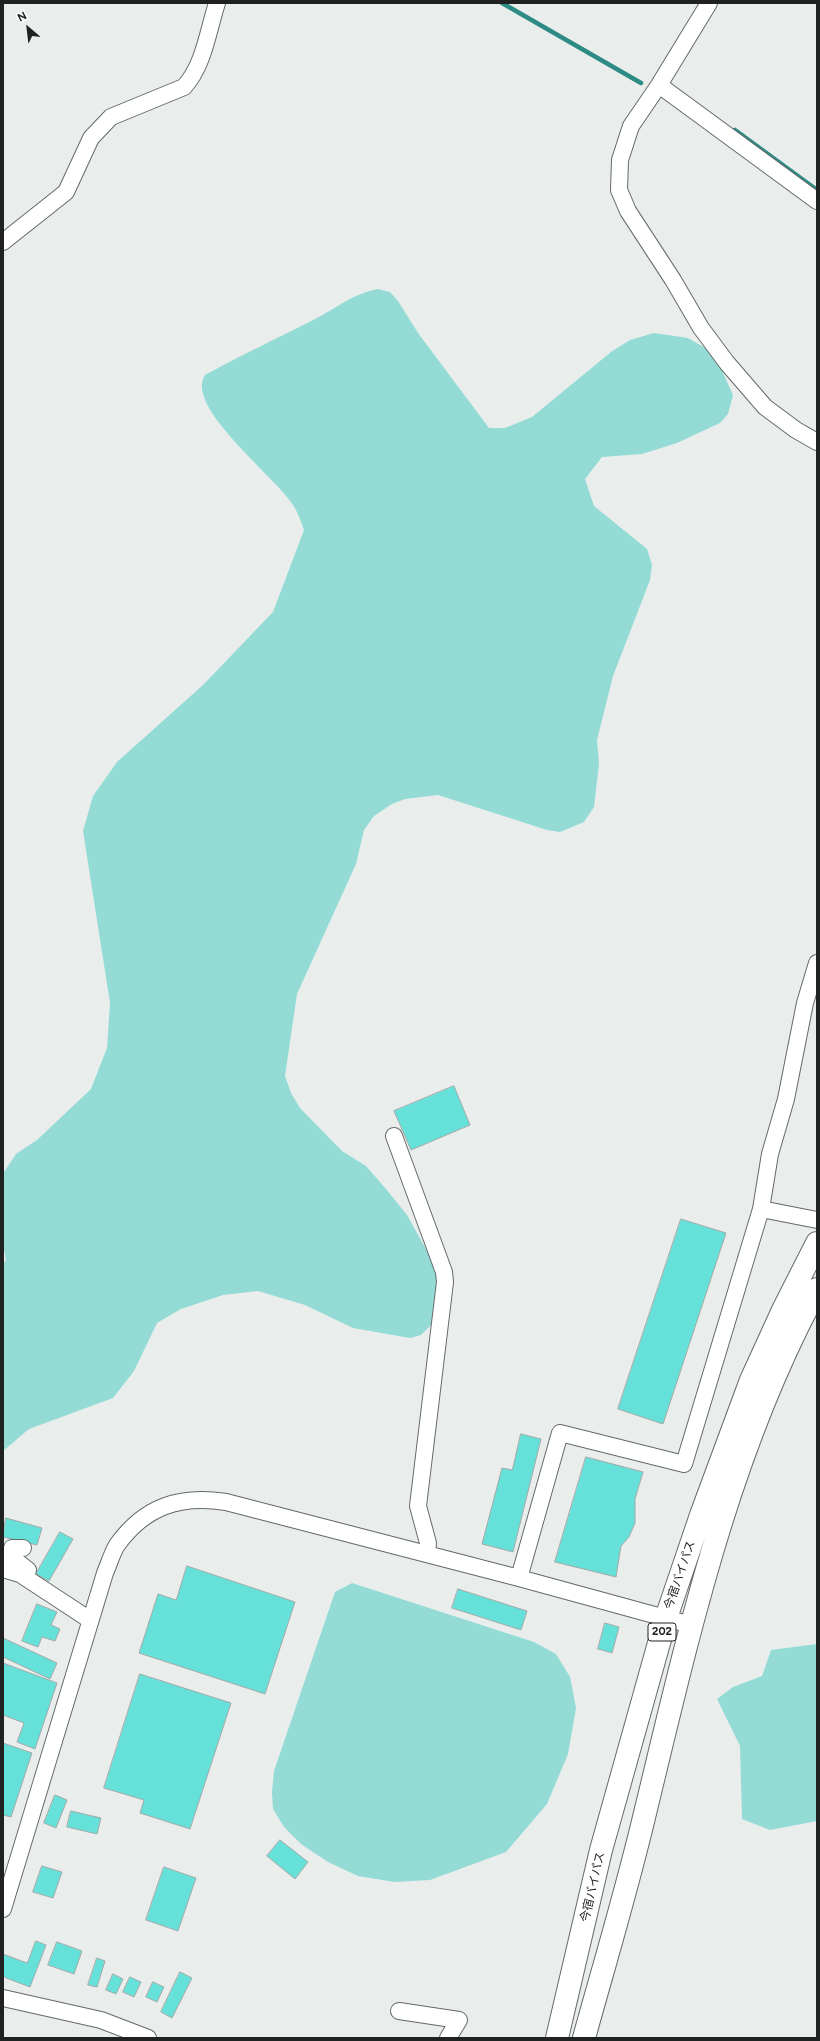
<!DOCTYPE html>
<html>
<head>
<meta charset="utf-8">
<style>
	body { margin:0 }
	#map { position:relative; width:820px; height:2041px; overflow:hidden; background:#e9eeed; font-family:Figtree,sans-serif }
	canvas { display:block }
	.frame { position:absolute; inset:0; border:4px solid #202121; pointer-events:none }
	.north { position:absolute; left:8px; top:8px; width:40px; height:40px; -webkit-text-stroke:3px #fff; paint-order:stroke; rotate:332deg; font-size:11px; font-weight:700; line-height:16px; text-align:center; color:#202121 }
	.north::after { content:''; display:block; margin:auto; width:14px; height:18px; background:#202121; clip-path:polygon(50% 0,100% 100%,50% 72%,0 100%) }
</style>
</head>
<body>
<div id="map">
<canvas width="820" height="2041"></canvas>
<div class="frame"></div>
<div class="north">N</div>
</div>
<script>
const ctx = document.querySelector('canvas').getContext('2d');
ctx.lineJoin = 'round';
function fill(path, color) {
  ctx.fillStyle = color;
  ctx.fill(path, 'evenodd');
}
function strokePath(path, color, width, dash) {
  ctx.strokeStyle = color;
  ctx.lineWidth = width;
  ctx.lineCap = dash ? 'butt' : 'round';
  ctx.setLineDash(dash || []);
  ctx.stroke(path);
}
function write(font, color, halo, rows, align = 'center') {
  ctx.font = font + ' Figtree,"Noto Sans JP",sans-serif';
  ctx.lineWidth = 4;
  ctx.setLineDash([]);
  ctx.textBaseline = 'middle';
  ctx.strokeStyle = halo;
  ctx.fillStyle = color;
  for (const [text, x, y, turn = 0] of rows) {
    ctx.save();
    ctx.translate(x, y);
    ctx.rotate((+turn || 0) * Math.PI / 180);
    ctx.textAlign = isNaN(turn) ? turn : align;
    if (halo) ctx.strokeText(text, 0, 0);
    ctx.fillText(text, 0, 0);
    ctx.restore();
  }
}
fill(new Path2D(`
	M 378,289 L 390,292 L 398,301 L 418,333 L 489,428 L 505,428 L 532,417 L 611,352 L 630,340 L 654,333 L 688,338 L 714,353 L 733,395 L 728,414 L 720,423 L 677,443 L 642,454 L 602,457 L 585,479 L 594,506 L 647,549 L 652,565 L 650,580 L 613,676 L 597,740 L 599,764 L 594,807 L 584,822 L 560,832 L 547,830 L 438,795 L 405,799 L 392,804 L 374,816 L 364,830 L 356,864 L 297,994 L 285,1076 L 291,1093 L 300,1108 L 342,1151 L 366,1166 L 386,1189 L 407,1215 L 438,1271 L 440,1282 L 433,1323 L 421,1335 L 410,1338 L 353,1328 L 305,1305 L 258,1291 L 223,1295 L 181,1309 L 157,1323 L 134,1371 L 113,1398 L 29,1429 L 3,1451 L 3,1264 L 6,1260 L 3,1243 L 4,1172 L 16,1154 L 37,1140 L 91,1089 L 107,1048 L 110,1003 L 83,831 L 93,796 L 117,762 L 203,685 L 273,612 L 304,530 C 301,522 298,512 293,505 C 276,477 184,407 205,375 C 241,355 278,338 315,319 C 337,308 352,294 378,289 Z
	M 352,1583 L 534,1642 L 556,1654 L 570,1677 L 576,1708 L 568,1754 L 547,1804 L 506,1852 L 430,1880 L 395,1882 L 358,1876 L 328,1862 L 301,1844 L 284,1827 L 273,1809 L 272,1792 L 274,1771 L 335,1592 Z
	M 817,1644 L 817,1821 L 770,1830 L 742,1819 L 740,1746 L 717,1699 L 733,1687 L 762,1676 L 771,1650 Z`), '#94dbd5');
strokePath(new Path2D(`
	M 502,3 L 641,83
	M 735,130 L 817,190`), '#2d8a84', 4.5);
const building = new Path2D(`
	M 454,1086 L 470,1125 L 411,1150 L 394,1111 Z
	M 681,1219 L 726,1233 L 663,1424 L 618,1409 Z
	M 521,1434 L 541,1439 L 513,1552 L 482,1544 L 502,1468 L 512,1470 Z
	M 586,1457 L 643,1472 L 635,1499 L 635,1523 L 629,1537 L 621,1546 L 616,1577 L 555,1562 Z
	M 6,1518 L 42,1528 L 37,1545 L 3,1537 Z
	M 60,1532 L 73,1539 L 49,1581 L 36,1574 Z
	M 187,1566 L 295,1602 L 265,1694 L 139,1653 L 158,1594 L 176,1600 Z
	M 458,1589 L 527,1611 L 521,1630 L 452,1608 Z
	M 37,1604 L 57,1612 L 51,1625 L 60,1629 L 55,1641 L 42,1637 L 38,1647 L 22,1641 Z
	M 605,1623 L 619,1627 L 612,1653 L 598,1649 Z
	M 3,1638 L 57,1663 L 50,1679 L 3,1657 Z
	M 3,1663 L 57,1683 L 35,1749 L 17,1742 L 24,1723 L 3,1715 Z
	M 140,1674 L 231,1703 L 190,1829 L 140,1813 L 144,1800 L 104,1788 Z
	M 3,1743 L 32,1753 L 11,1817 L 3,1815 Z
	M 55,1795 L 67,1800 L 56,1828 L 44,1823 Z
	M 71,1811 L 101,1818 L 97,1834 L 67,1827 Z
	M 280,1840 L 308,1862 L 295,1879 L 267,1856 Z
	M 42,1866 L 62,1872 L 53,1898 L 33,1892 Z
	M 164,1867 L 196,1878 L 178,1931 L 146,1920 Z
	M 36,1941 L 46,1945 L 30,1987 L 6,1978 L 3,1975 L 3,1954 L 27,1963 Z
	M 57,1942 L 82,1951 L 74,1974 L 48,1965 Z
	M 97,1958 L 105,1961 L 97,1987 L 88,1985 Z
	M 180,1972 L 192,1978 L 172,2018 L 161,2012 Z
	M 113,1974 L 123,1979 L 116,1994 L 106,1990 Z
	M 130,1977 L 141,1982 L 134,1997 L 123,1992 Z
	M 153,1982 L 164,1987 L 157,2002 L 146,1997 Z`);
fill(building, '#66e1d9');
strokePath(building, '#a4a9a8', 1);
const minor = new Path2D(`
	M 709,3 L 659,85 L 631,126 L 620,160 L 619,190 L 628,211 L 673,280 L 701,328 L 727,363 L 765,407 L 796,430 L 817,442
	M 659,85 L 817,201
	M 3,242 L 66,192 L 91,138 L 111,117 L 184,87 C 204,65 208,31 217,3
	M 394,1136 L 444,1272 L 445,1282 L 418,1506 L 428,1543 L 427,1554
	M 761,1209 L 817,1220
	M 23,1548 L 12,1548 L 10,1556 L 28,1570 L 24,1575
	M 3,1569 L 20,1574 L 90,1620
	M 519,1578 L 560,1433 L 684,1464 L 761,1209 L 770,1154 L 786,1099 L 805,1003 L 817,963
	M 3,1909 L 105,1573 C 109,1564 112,1553 117,1545 C 145,1506 180,1495 226,1502 L 519,1578 L 691,1625
	M 3,1998 L 101,2020 L 148,2038
	M 399,2011 L 459,2020 L 448,2038`);
const highway = new Path2D(`
	M 557,2038 L 601,1850 L 666,1618 L 701,1515 L 751,1380 L 783,1310 L 817,1243
	M 584,2038 C 605,1962 628,1886 646,1809 C 689,1632 729,1451 817,1289`);
strokePath(minor, '#656969', 18);
strokePath(highway, '#656969', 24);
strokePath(minor, '#fff', 16);
strokePath(highway, '#fff', 22);
for (const [x, y, w] of [
	[662,1632,28]
]) {
  const box = new Path2D();
  box.roundRect(x - w / 2, y - 9, w, 18, 3);
  ctx.fillStyle = '#fff';
  ctx.fill(box);
  strokePath(box, '#202121', 1);
}
write('bold 11px', '#202121', null, [
	["202",662,1632]
]);
write('12px', '#202121', '#fff', [
	["今宿バイパス",680,1575,-71],
	["今宿バイパス",593,1887,-77]
]);
</script>
</body>
</html>
